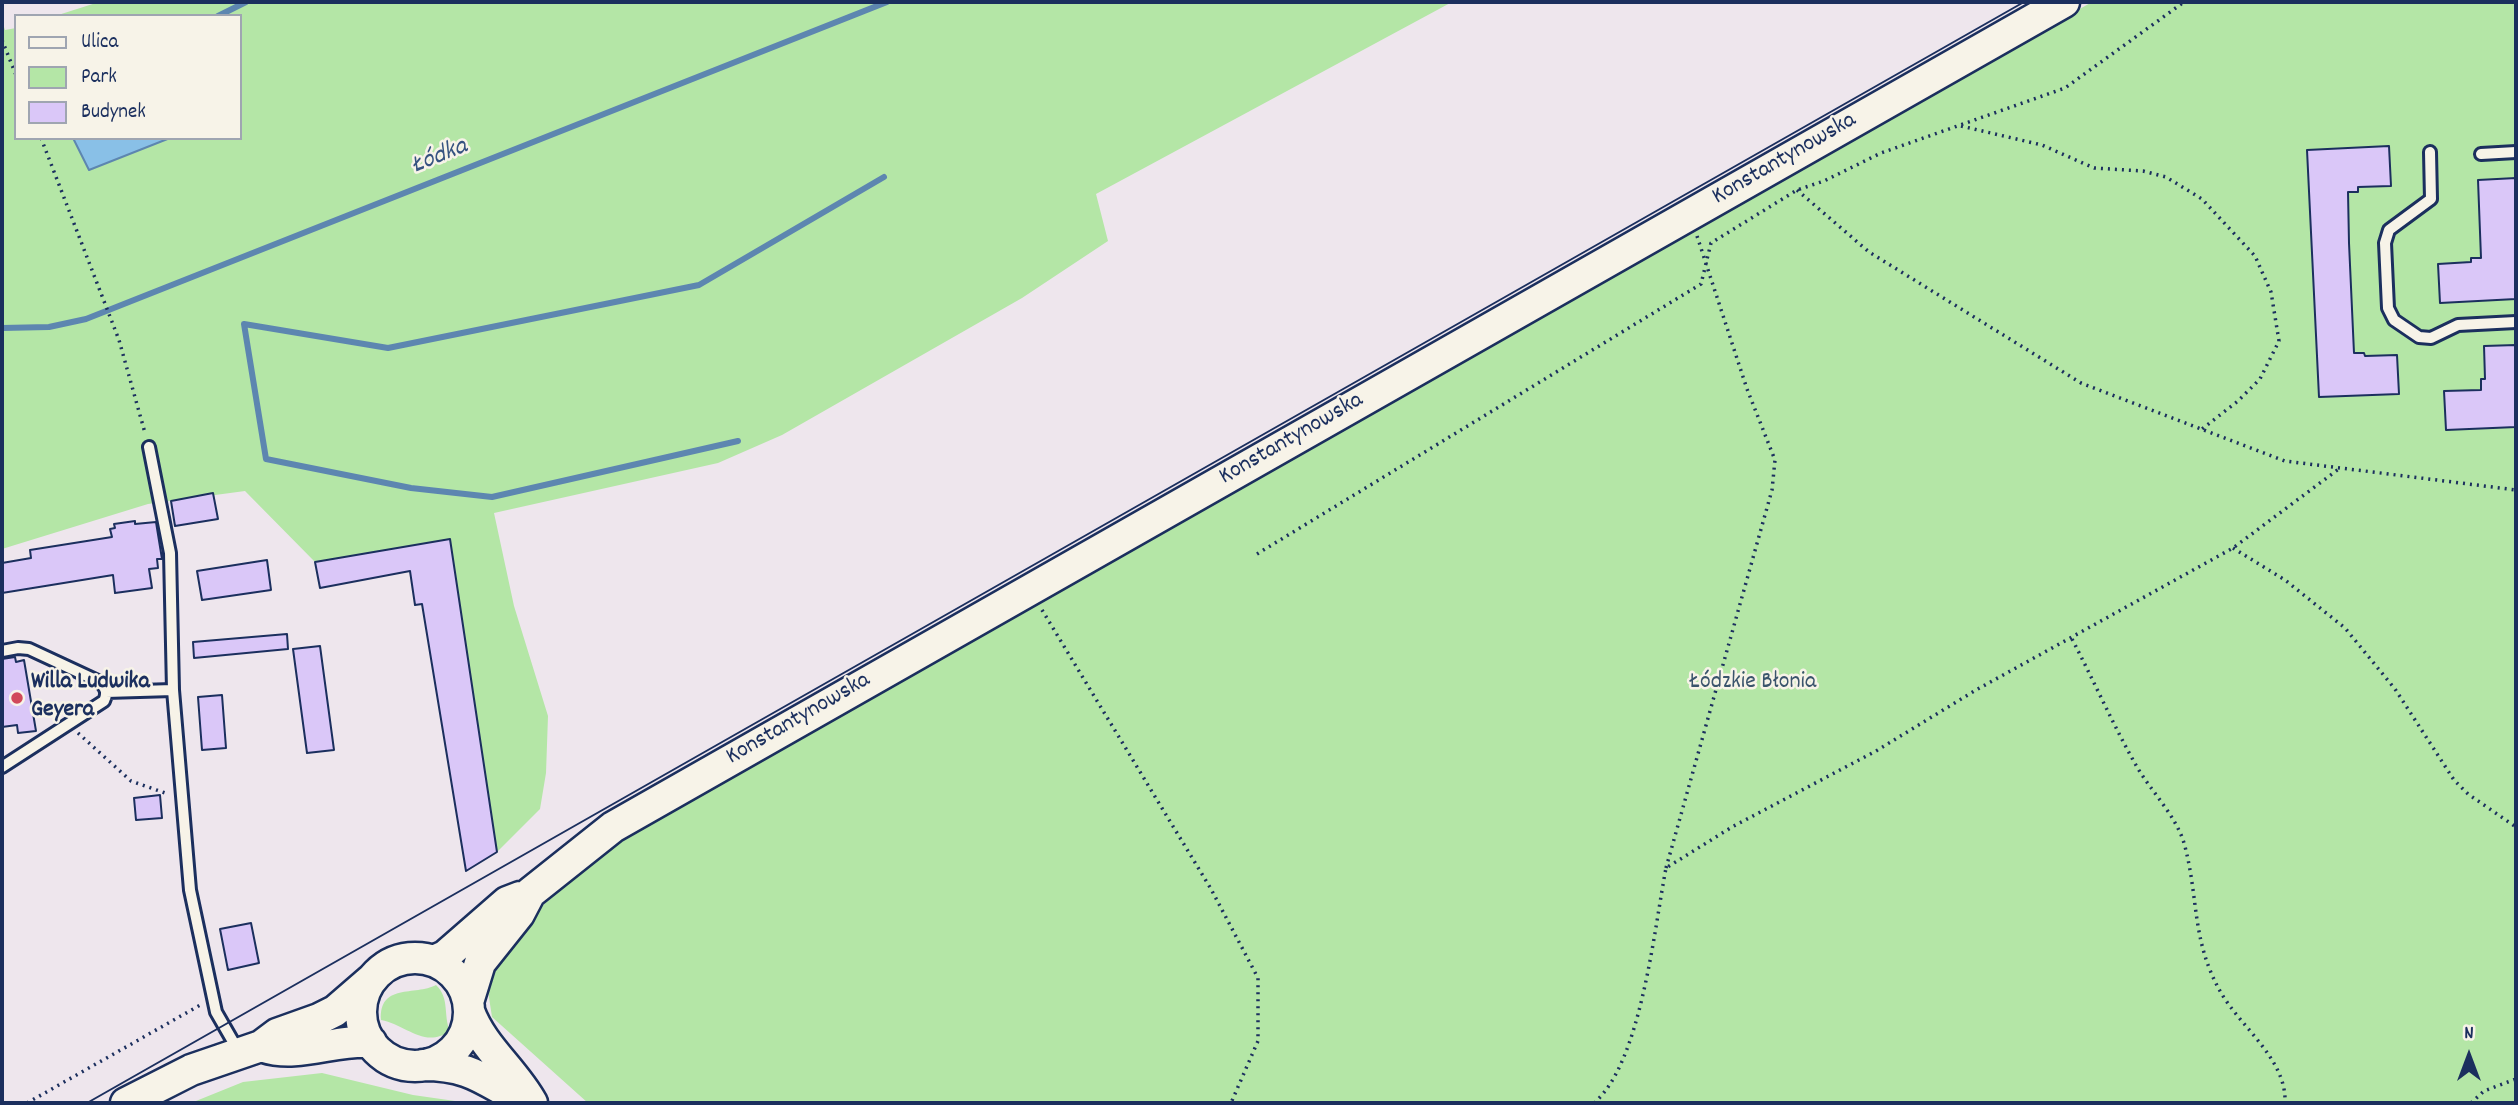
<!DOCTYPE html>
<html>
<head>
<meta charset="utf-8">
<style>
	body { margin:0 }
	#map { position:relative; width:2518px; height:1105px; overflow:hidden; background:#eee6ed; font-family:Dekko,sans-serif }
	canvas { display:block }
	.frame { position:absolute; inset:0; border:4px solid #1b2f5e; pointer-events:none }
	.legend { position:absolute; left:14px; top:14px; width:228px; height:126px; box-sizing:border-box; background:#f7f3e8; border:2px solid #9fa5b1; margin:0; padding:9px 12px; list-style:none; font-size:21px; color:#1b2f5e }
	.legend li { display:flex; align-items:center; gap:14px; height:35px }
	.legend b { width:35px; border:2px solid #9fa5b1 }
	.north { position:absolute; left:2434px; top:1021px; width:70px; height:70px; -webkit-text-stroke:5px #f7f3e8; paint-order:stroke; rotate:0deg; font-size:19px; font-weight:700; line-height:28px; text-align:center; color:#1b2f5e }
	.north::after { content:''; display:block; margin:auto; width:24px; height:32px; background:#1b2f5e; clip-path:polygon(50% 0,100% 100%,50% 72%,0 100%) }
</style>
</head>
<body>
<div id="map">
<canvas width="2518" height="1105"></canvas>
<div class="frame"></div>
<ul class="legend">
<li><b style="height:9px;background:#f7f3e8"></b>Ulica</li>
<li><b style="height:19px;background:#b4e6a6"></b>Park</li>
<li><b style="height:19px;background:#dac7f8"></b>Budynek</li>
</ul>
<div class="north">N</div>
</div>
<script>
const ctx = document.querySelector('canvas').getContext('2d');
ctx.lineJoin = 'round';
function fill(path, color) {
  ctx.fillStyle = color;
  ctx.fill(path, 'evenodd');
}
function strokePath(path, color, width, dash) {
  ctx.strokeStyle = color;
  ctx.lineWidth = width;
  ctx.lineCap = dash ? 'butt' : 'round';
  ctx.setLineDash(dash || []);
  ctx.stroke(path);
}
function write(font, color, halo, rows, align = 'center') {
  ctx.font = font + ' Dekko,sans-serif';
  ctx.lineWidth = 5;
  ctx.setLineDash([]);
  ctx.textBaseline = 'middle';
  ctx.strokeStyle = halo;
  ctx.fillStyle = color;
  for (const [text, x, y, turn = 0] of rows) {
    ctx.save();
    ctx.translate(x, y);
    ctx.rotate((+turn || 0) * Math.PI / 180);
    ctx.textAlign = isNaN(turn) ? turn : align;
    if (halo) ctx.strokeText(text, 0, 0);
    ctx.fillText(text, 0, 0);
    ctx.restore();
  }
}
fill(new Path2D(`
	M 99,2 L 1452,2 L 1096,194 L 1108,241 L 1022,298 L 782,435 L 718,463 L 494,513 L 514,606 L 548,716 L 546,773 L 540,809 L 497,852 L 449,540 L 315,562 L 245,491 L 148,504 L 2,549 L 2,21 L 5,30 L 16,28 L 16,138 L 240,138 L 240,16 L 55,16 Z
	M 2092,2 L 2516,2 L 2516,1103 L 588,1103 L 492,1017 L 488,991 L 492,966 L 506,940 L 588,863 L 679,803 Z
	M 436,985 C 450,998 443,1015 450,1031 C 424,1049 407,1025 381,1020 C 379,983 415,996 436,985 Z
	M 322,1073 L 413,1095 L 469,1103 L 191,1103 L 243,1082 Z`), '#b4e6a6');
const water = new Path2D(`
	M 73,138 L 170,138 L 89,170 Z`);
fill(water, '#89c0e7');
strokePath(water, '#5d86b0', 2);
strokePath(new Path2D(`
	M 218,16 L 246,2
	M 2,328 L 49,327 L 86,319 L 887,2
	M 738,441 L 492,497 L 411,488 L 266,459 L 244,324 L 388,348 L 699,285 L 884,177`), '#5d86b0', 6);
const building = new Path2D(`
	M 2389,146 L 2391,186 L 2358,187 L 2358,192 L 2348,192 L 2349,243 L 2354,353 L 2364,353 L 2365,356 L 2397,355 L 2399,394 L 2319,397 L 2307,150 Z
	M 2516,178 L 2516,299 L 2440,303 L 2438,264 L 2471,262 L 2471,258 L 2481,258 L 2478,180 Z
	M 2516,345 L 2516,427 L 2446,430 L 2444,391 L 2481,390 L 2481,379 L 2485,379 L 2484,346 Z
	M 213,493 L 218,519 L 175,526 L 171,501 Z
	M 135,521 L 135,524 L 156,522 L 162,559 L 157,559 L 158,568 L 149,569 L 152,588 L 115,593 L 113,575 L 2,593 L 2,563 L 31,558 L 30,550 L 112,537 L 110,529 L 115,528 L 114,524 Z
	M 450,539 L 497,852 L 466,871 L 422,604 L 415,605 L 410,571 L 320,588 L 315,562 Z
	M 267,560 L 271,590 L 202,600 L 197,571 Z
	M 287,634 L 288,649 L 194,658 L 193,642 Z
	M 320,646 L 334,750 L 307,753 L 293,649 Z
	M 15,657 L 16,662 L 24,660 L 36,731 L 18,733 L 17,725 L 2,727 L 2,659 Z
	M 222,695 L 226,748 L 202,750 L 198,697 Z
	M 160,795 L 162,818 L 136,820 L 134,798 Z
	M 251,923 L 259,963 L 228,970 L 220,929 Z`);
fill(building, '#dac7f8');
strokePath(building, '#1b2f5e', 2);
const lane = new Path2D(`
	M 2430,152 L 2431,199 L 2389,230 L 2385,243 L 2388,308 L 2394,320 L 2419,337 L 2431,338 L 2458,325 L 2516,322
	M 2481,154 L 2516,152
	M 149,447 L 170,553 L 173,690 L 190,890 L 216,1012 L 239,1052
	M 2,651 L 18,648 L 29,649 L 100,682 C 106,688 108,693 104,701 L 2,767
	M 106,692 L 173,690`);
const secondary = new Path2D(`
	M361 1012a54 54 0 1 1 108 0a54 54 0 1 1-108 0Z
	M 434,961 L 445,956 L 507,902 L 520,897
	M 468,1002 L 480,963 L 519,914 L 530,893 L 613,827 L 2064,2
	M 469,1011 C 482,1047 514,1070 532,1103
	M 264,1047 C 298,1058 336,1039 371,1042
	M 423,1065 C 474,1065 486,1083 528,1103
	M 126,1103 L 191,1070 L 261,1046 L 277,1034 L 319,1019 L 335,1011 L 372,979`);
strokePath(lane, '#1b2f5e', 16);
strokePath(secondary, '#1b2f5e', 35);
strokePath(new Path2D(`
	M 2,40 L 16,75
	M 1961,126 L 2042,145 L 2094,168 L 2143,171 L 2166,177 L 2202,199 L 2255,256 L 2271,292 L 2279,341 L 2260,379 L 2238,401 L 2202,429
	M 41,138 L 119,340 L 145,433
	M 1797,190 L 1869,252 L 2081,383 L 2285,461 L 2516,490
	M 2233,548 L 2285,580 L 2345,628 L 2395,689 L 2454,780 L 2468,794 L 2516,827
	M 1257,554 L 1701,284 L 1711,243 L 1797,190 L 1824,181 L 1881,153 L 2065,88 L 2184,2
	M 1042,610 L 1211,889 L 1258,978 L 1258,1041 L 1231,1103
	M 2072,639 C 2094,681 2113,725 2137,767 C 2151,791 2176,816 2184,843 C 2199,897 2191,939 2220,991 C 2240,1027 2287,1059 2285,1103
	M 78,733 L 131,781 L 168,794
	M 1666,868 L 1772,490 L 1775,460 L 1747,389 L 1697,236
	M 27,1103 L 202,1004
	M 1594,1103 C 1641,1063 1654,930 1666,868 L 1732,827 L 1876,751 L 1976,690 L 2233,548 L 2340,468
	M 2471,1103 L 2484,1091 L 2516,1079`), '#1b2f5e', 3.5, [2, 5]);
strokePath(lane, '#f7f3e8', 10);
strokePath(secondary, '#f7f3e8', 30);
strokePath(new Path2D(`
	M 87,1103 L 2024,2`), '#1b2f5e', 2);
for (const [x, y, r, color] of [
	[17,698,7,"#d1495b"]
]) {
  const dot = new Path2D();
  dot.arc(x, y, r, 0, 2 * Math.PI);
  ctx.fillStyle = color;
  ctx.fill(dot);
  strokePath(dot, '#f7f3e8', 2.5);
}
write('24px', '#1b2f5e', '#f7f3e8', [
	["Konstantynowska",1785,160,-30],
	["Konstantynowska",1292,440,-30],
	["Konstantynowska",799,720,-30]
]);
write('bold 24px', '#1b2f5e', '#f7f3e8', [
	["Willa Ludwika",31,684],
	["Geyera",31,712]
], 'left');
write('24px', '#3a546c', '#f7f3e8', [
	["Łódzkie Błonia",1753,684]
]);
write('italic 26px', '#365380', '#f7f3e8', [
	["Łódka",440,158,-22]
]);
</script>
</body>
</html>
